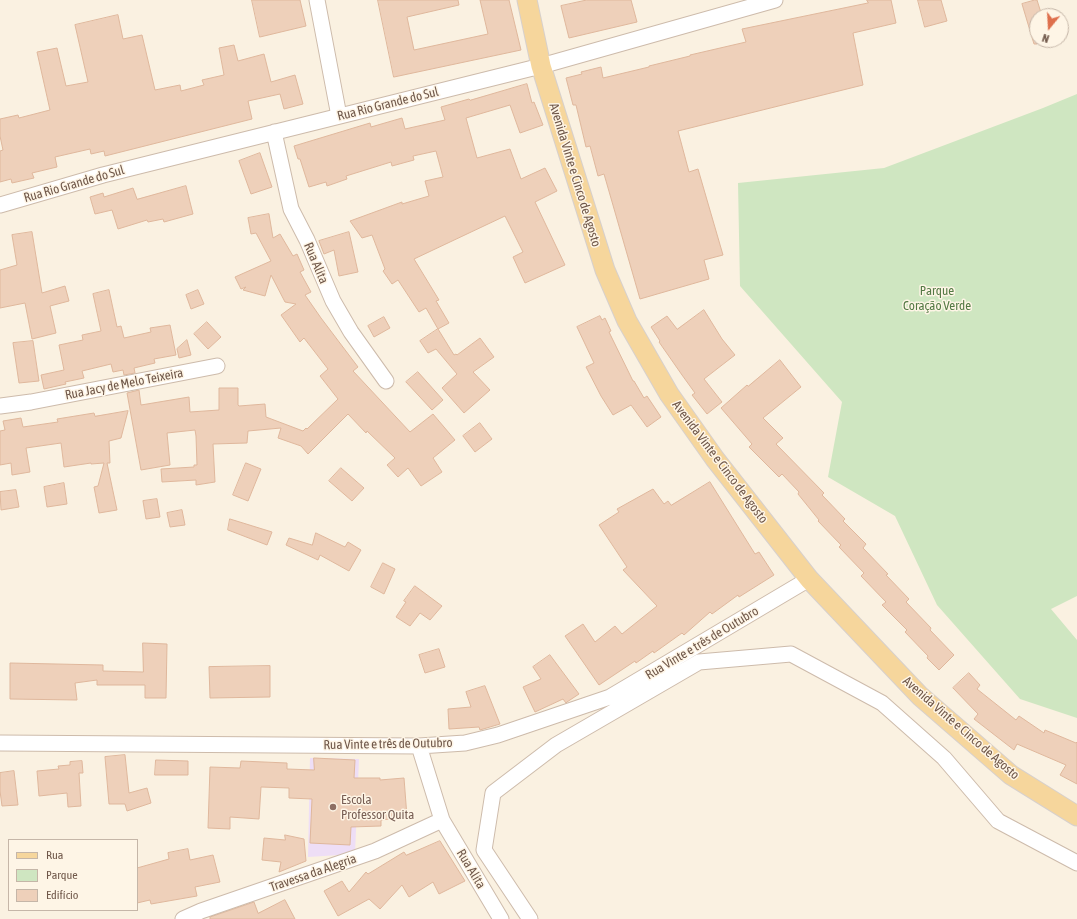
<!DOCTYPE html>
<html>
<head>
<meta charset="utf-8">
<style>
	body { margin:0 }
	#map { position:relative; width:1077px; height:919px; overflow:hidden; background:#faf1e1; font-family:"Asap Condensed",sans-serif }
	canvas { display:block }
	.legend { position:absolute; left:8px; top:839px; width:130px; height:72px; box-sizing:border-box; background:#fef5e6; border:1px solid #c5b6a8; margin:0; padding:5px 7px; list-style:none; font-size:12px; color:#70584a }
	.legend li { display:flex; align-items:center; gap:8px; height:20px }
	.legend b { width:20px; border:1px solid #c5b6a8 }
	.north { position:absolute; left:1029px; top:8px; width:40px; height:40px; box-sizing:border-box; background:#fef5e6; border:1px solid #c5b6a8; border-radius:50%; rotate:198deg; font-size:11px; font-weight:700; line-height:16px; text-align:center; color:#70584a }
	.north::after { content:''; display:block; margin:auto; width:14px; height:18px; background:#de6f4c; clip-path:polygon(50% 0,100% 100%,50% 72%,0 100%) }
</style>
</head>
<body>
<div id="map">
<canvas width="1077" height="919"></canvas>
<ul class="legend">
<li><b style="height:5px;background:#f6d69c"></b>Rua</li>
<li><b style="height:11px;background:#cfe6c1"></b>Parque</li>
<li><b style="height:11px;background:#eed0ba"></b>Edifício</li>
</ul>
<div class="north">N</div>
</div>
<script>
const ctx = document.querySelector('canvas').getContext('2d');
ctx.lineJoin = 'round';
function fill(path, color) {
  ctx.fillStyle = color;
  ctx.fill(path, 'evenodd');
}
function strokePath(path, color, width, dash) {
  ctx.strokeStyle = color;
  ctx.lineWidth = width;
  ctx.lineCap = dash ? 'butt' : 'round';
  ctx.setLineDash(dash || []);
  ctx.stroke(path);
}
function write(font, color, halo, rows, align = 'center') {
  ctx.font = font + ' "Asap Condensed",sans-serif';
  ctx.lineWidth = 3;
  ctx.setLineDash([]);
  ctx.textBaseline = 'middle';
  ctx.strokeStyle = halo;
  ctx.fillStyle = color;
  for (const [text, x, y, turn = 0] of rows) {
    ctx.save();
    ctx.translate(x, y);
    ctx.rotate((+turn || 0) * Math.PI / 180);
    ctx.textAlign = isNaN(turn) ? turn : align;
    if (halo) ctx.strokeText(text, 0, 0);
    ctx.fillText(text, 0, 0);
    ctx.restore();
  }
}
fill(new Path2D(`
	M 310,758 L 359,759 L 355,854 L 308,857 Z`), '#eedef6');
fill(new Path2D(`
	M 1077,94 L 1077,596 L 1051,609 L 1077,640 L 1077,718 L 1020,699 L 937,605 L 895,516 L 828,477 L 842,402 L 740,286 L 738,183 L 884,168 L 1043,108 Z`), '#cfe6c1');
const building = new Path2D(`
	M 252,0 L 300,0 L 306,26 L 260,37 Z
	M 378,0 L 458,0 L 459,5 L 407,17 L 414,50 L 488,34 L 480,0 L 509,0 L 521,50 L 394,77 Z
	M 587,0 L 631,0 L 637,22 L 569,38 L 561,6 Z
	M 867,0 L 891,0 L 896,23 L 853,33 L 863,85 L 678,131 L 689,172 L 698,169 L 723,255 L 704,260 L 709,279 L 640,299 L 604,174 L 598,176 L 590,146 L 586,147 L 576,105 L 573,105 L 566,78 L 582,74 L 581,72 L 601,67 L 603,78 L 649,67 L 649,66 L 690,56 L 690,55 L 746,42 L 742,29 L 868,3 Z
	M 918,0 L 941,0 L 947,21 L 925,27 Z
	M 1035,0 L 1037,0 L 1042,16 L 1037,16 L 1037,44 L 1034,44 L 1022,4 Z
	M 118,15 L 123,39 L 142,35 L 155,90 L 180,85 L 181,91 L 204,85 L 202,80 L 224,75 L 219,48 L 234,45 L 238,61 L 264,54 L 271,82 L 295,75 L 303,104 L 284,109 L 280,94 L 248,101 L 252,119 L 105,156 L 104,151 L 91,154 L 90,149 L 55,157 L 57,167 L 32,173 L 34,178 L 12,183 L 11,179 L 0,182 L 0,151 L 3,150 L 0,136 L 0,119 L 18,115 L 19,118 L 50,110 L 37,52 L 57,48 L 66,86 L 88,82 L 75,25 Z
	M 527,84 L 532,103 L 534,102 L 543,125 L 520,133 L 510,105 L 466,118 L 477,158 L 510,149 L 521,179 L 545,168 L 557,191 L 535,202 L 565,265 L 525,283 L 513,257 L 523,252 L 505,216 L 414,259 L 439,300 L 436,301 L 449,323 L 438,329 L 426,308 L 419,312 L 398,280 L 392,284 L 383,271 L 385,269 L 372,235 L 362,238 L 350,221 L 402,202 L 402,204 L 429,196 L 425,181 L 443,177 L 436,151 L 413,156 L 414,160 L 392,166 L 391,162 L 346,176 L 347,179 L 327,186 L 326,182 L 309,187 L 300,159 L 298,159 L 294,146 L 370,123 L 371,127 L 402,118 L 405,129 L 445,120 L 441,107 L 469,99 L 470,100 Z
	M 260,153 L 272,187 L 251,194 L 239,161 Z
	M 186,186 L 193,214 L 164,222 L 163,219 L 148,222 L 147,220 L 118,229 L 112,210 L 95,214 L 90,197 L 103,193 L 104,197 L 133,188 L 137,199 Z
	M 269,214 L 273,238 L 280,234 L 293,256 L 297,254 L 304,270 L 300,272 L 311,292 L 305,295 L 321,318 L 358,367 L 353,371 L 410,432 L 433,414 L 455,440 L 433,458 L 442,472 L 421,486 L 408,468 L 398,477 L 387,465 L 395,458 L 367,431 L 366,433 L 348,414 L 308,454 L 301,446 L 278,438 L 281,428 L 248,431 L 247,443 L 213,444 L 215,482 L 196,485 L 196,480 L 162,482 L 161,469 L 194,467 L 194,465 L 197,465 L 196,436 L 195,430 L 167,433 L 170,465 L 141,470 L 127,393 L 139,390 L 141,405 L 189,397 L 190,412 L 219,410 L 219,388 L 238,388 L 238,405 L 239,406 L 265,404 L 266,417 L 303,431 L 306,428 L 307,429 L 338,399 L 320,376 L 328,369 L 304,338 L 300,342 L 281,315 L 296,304 L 285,302 L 271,275 L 265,296 L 243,290 L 246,287 L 241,289 L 235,277 L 271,261 L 256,233 L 251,234 L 248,218 Z
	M 32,232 L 42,293 L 65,286 L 69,301 L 50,306 L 56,333 L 32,339 L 25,303 L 0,308 L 0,270 L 17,265 L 12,235 Z
	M 349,232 L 358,272 L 339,276 L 334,250 L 324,254 L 319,241 Z
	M 109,290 L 117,327 L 121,326 L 124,338 L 151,332 L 150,328 L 170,325 L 176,355 L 154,359 L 155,363 L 134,368 L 135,373 L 124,375 L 123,370 L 113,372 L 111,364 L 82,371 L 84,378 L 65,382 L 66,384 L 44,389 L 41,375 L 64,370 L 59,345 L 83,340 L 82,335 L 101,331 L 93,294 Z
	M 198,290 L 204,304 L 191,309 L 186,295 Z
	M 704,310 L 722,339 L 735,355 L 704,379 L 722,402 L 707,414 L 692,395 L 695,393 L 682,375 L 659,342 L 660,341 L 651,327 L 667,316 L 677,329 Z
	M 600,316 L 602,320 L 605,318 L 611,331 L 609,332 L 633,381 L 634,381 L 644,398 L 647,396 L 661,417 L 647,427 L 631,405 L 613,415 L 601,396 L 586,367 L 594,363 L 577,327 Z
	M 384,317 L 390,328 L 374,337 L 368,326 Z
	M 207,322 L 221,337 L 208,349 L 194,334 Z
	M 438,329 L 454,355 L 456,354 L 457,355 L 480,338 L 494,357 L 473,372 L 490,390 L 464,413 L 442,388 L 457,374 L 436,349 L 428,353 L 420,341 Z
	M 187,340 L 191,355 L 179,358 L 177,349 Z
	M 33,341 L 39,381 L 19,383 L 13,343 Z
	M 780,360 L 801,387 L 763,418 L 783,438 L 776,444 L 824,493 L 822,495 L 845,519 L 843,521 L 866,544 L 863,548 L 888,574 L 886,575 L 909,599 L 906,602 L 931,628 L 930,630 L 954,655 L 939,670 L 927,658 L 928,656 L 905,632 L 907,630 L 882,605 L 886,602 L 861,576 L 864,573 L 839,547 L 841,545 L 818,521 L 819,520 L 798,494 L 799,492 L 782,474 L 779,477 L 749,447 L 752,444 L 721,408 L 747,385 L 748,386 Z
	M 418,372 L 443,400 L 432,410 L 406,382 Z
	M 128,411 L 121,438 L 109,441 L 110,463 L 107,463 L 117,510 L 99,513 L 94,487 L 98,486 L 104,463 L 91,464 L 91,463 L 64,467 L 61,443 L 26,448 L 30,472 L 12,475 L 11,463 L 0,465 L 0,431 L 5,430 L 3,421 L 21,418 L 23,427 L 58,422 L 57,419 L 94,413 L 95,416 Z
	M 480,423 L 492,439 L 475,452 L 463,436 Z
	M 246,463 L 261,469 L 248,501 L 233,495 Z
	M 341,468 L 364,488 L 352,501 L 329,481 Z
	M 710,482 L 755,554 L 759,552 L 774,575 L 739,597 L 738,595 L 712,614 L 710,612 L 684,635 L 682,633 L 654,653 L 653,651 L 636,663 L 635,661 L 599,685 L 565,636 L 583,624 L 595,642 L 615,626 L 622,634 L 657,606 L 623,570 L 627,567 L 599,525 L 619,512 L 617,509 L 653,489 L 664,504 L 668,501 L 671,505 Z
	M 64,483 L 67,504 L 47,507 L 44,487 Z
	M 16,490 L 19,507 L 1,510 L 0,492 Z
	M 157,499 L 160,517 L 146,519 L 143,501 Z
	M 182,510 L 185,525 L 170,527 L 167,513 Z
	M 230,519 L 272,532 L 267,545 L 228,530 Z
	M 316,533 L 345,547 L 348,542 L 361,550 L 349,571 L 320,555 L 318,560 L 286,545 L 289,538 L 312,545 Z
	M 383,563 L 395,569 L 384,594 L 371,587 Z
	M 415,586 L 442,606 L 430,620 L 420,613 L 410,626 L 396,617 L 406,602 L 404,601 Z
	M 143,643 L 167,644 L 166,698 L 145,698 L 145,685 L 97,685 L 97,680 L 75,683 L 77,700 L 10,699 L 10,663 L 103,665 L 103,671 L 143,672 Z
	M 439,649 L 445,667 L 425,673 L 419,655 Z
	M 550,655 L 579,694 L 567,702 L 566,703 L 563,699 L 535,712 L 523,687 L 541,679 L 533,667 Z
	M 270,666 L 270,697 L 210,698 L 209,667 Z
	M 969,673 L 980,685 L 977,689 L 1016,720 L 1019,716 L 1044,733 L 1045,730 L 1076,743 L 1077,742 L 1077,784 L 1060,775 L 1066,765 L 1017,744 L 1014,750 L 974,719 L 978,714 L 953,688 Z
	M 485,686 L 500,724 L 480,730 L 479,727 L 449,729 L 448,709 L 471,707 L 466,692 Z
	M 125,755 L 129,793 L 147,788 L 151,803 L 127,811 L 125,804 L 109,804 L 105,757 Z
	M 314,758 L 355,760 L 354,778 L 380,778 L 380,780 L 404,778 L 407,817 L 381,820 L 381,826 L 351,827 L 350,845 L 310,843 L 312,799 L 289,798 L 289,788 L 261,787 L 259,819 L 230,817 L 230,829 L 208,828 L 210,767 L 240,768 L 241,761 L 287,763 L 287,769 L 314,770 Z
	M 156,760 L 188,761 L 188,775 L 155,775 Z
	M 82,761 L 83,773 L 79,773 L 81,806 L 68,807 L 67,793 L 39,796 L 37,771 L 59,769 L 58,766 L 70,765 L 70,762 Z
	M 14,771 L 18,805 L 2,806 L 0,791 L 0,773 Z
	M 285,835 L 304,839 L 306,861 L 279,872 L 281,862 L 262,860 L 264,838 L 285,840 Z
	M 440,841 L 465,881 L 439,894 L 433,882 L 409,897 L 402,885 L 380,909 L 369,899 L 338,916 L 324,891 L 342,881 L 349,892 L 366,872 L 368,874 L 404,852 L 406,855 Z
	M 188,849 L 190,860 L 213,855 L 220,882 L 195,887 L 197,896 L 151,904 L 150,900 L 137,903 L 137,868 L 169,859 L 168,853 Z
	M 285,900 L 295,919 L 210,919 L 210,917 L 254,902 L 258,913 Z`);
fill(building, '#eed0ba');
strokePath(building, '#dfb79c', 1);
const minor = new Path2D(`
	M 317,0 L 339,116
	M 274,132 L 291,209 L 307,240 L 333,301 L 351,332 L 386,381
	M 0,205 L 103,175 L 541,66 L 775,0
	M 0,406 L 31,402 L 217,366
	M 0,743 L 419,746 L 465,743 L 498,735 L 610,697 L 809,579
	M 419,746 L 442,820 L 501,919
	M 183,919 L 201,911 L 375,851 L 442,820
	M 530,919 L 484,850 L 493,793 L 556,745 L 699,662 L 791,654 L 882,703 L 944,758 L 998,821 L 1077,863`);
const major = new Path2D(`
	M 527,0 L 541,66 L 605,270 L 627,321 L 669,394 L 715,459 L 809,579 L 920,696 L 1011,775 L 1077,816`);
strokePath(minor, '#cdbbab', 17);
strokePath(major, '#d7d0cc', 21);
strokePath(minor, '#fff', 15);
strokePath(major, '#f6d69c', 19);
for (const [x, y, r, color] of [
	[333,807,4,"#8d6e63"]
]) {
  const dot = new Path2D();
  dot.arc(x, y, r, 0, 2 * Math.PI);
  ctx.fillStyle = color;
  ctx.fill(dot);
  strokePath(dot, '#fef5e6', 1.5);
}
write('13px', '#70584a', '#fef5e6', [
	["Rua Rio Grande do Sul",388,104,-14],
	["Avenida Vinte e Cinco de Agosto",575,175,73],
	["Rua Rio Grande do Sul",74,184,-16],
	["Rua Alita",316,263,67],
	["Rua Jacy de Melo Teixeira",124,384,-11],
	["Avenida Vinte e Cinco de Agosto",720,462,53],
	["Rua Vinte e três de Outubro",702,643,-31],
	["Avenida Vinte e Cinco de Agosto",961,728,41],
	["Rua Vinte e três de Outubro",388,744,-1],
	["Rua Alita",471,869,59],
	["Travessa da Alegria",313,873,-19]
]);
write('13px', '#547a45', '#fef5e6', [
	["Parque",937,291],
	["Coração Verde",937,306]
]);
write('13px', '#785e54', '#fef5e6', [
	["Escola",341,800],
	["Professor Quita",341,815]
], 'left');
</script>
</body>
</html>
